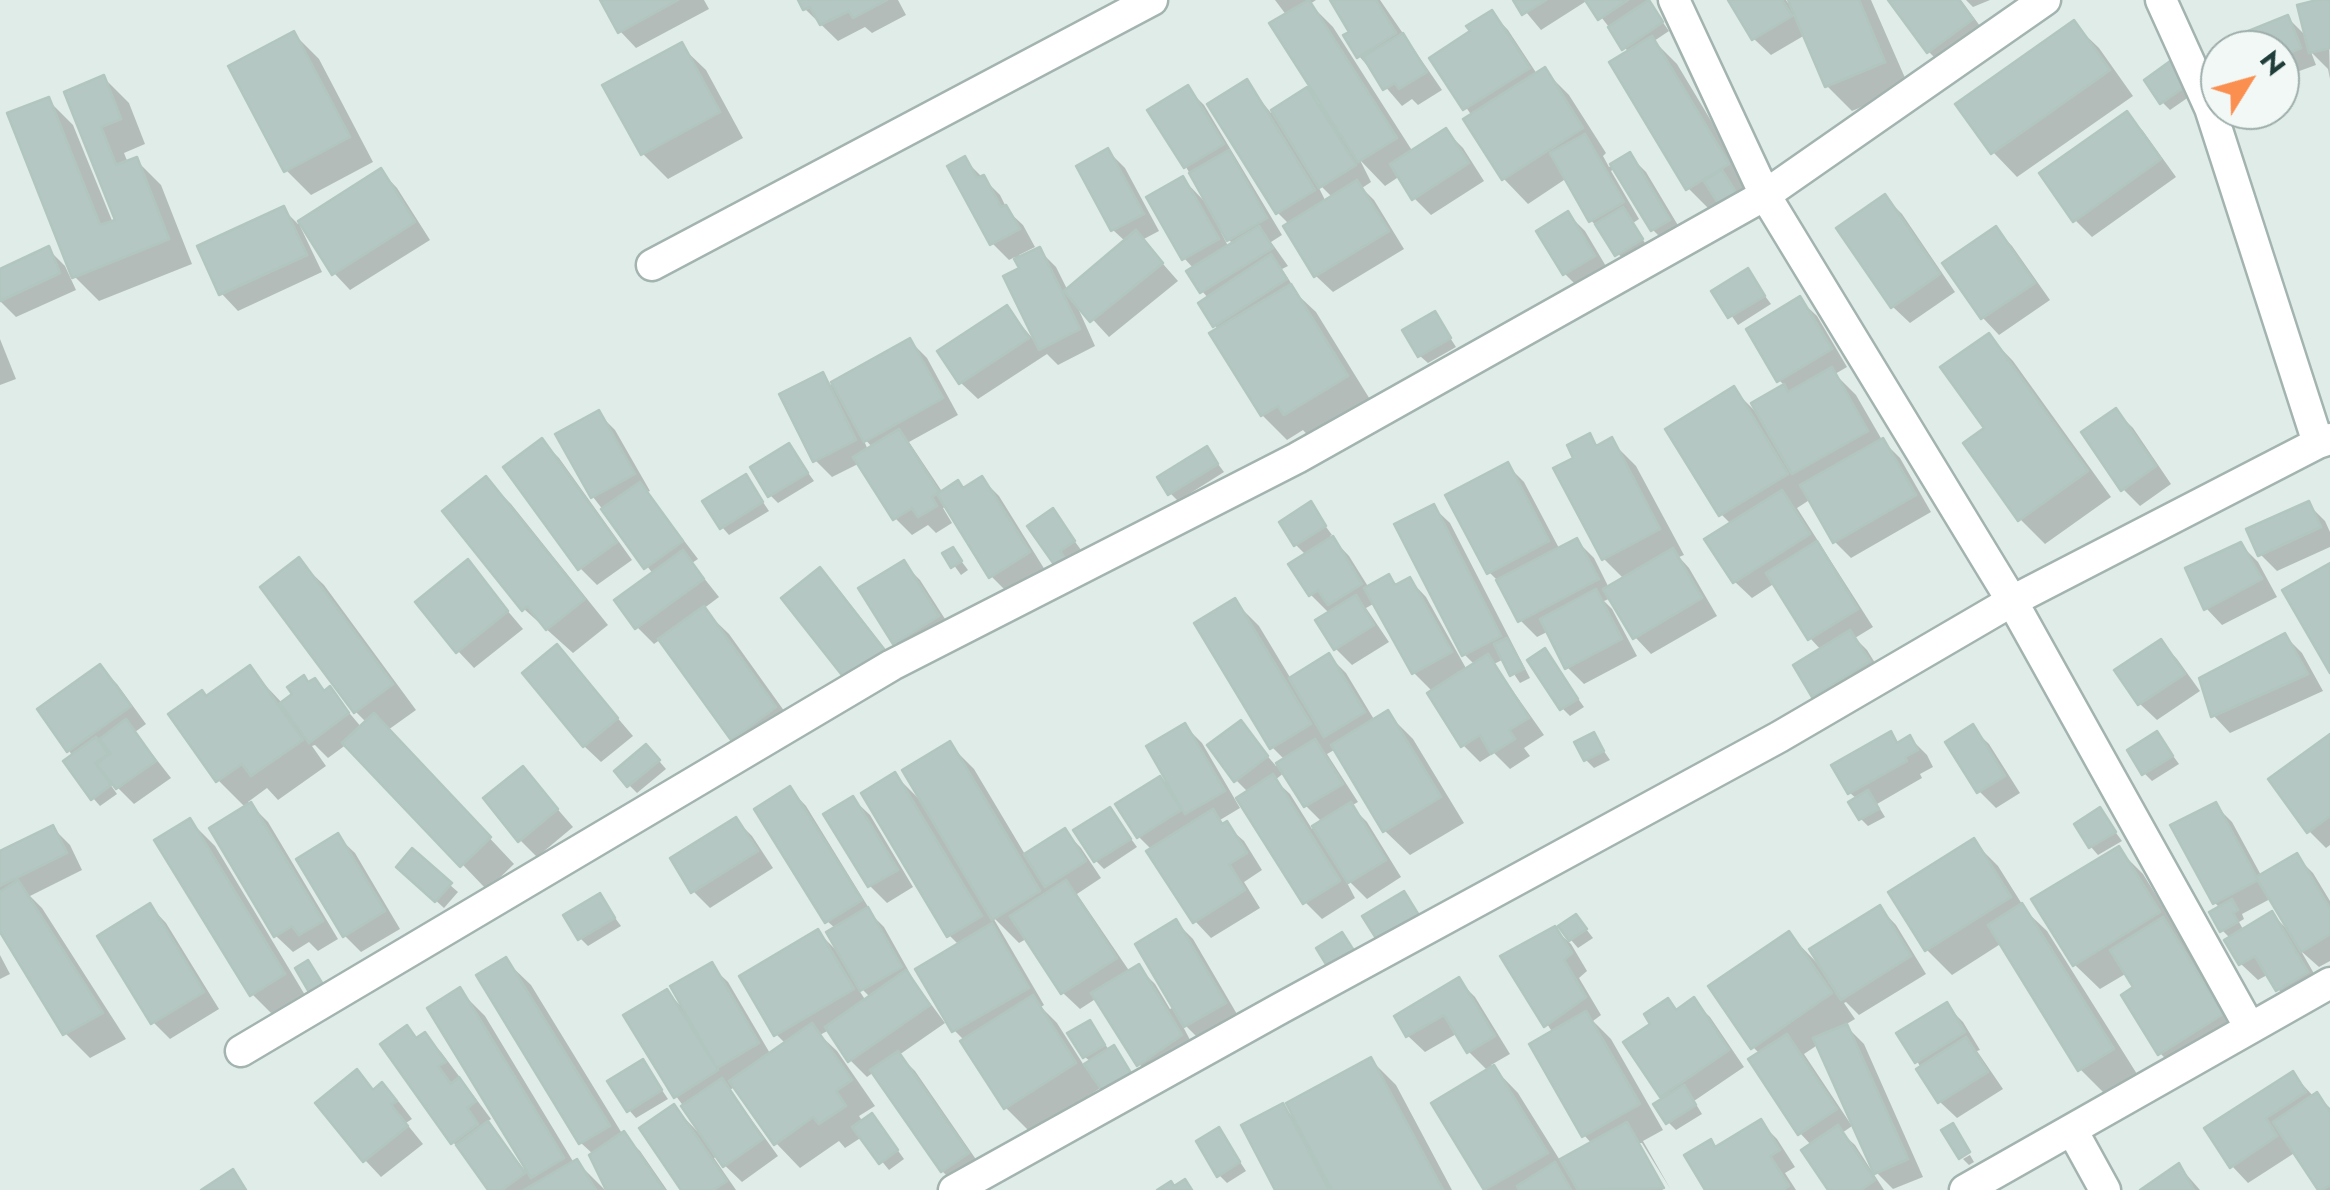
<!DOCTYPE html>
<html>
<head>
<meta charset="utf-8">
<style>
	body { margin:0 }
	#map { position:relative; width:2330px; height:1190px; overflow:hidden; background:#e0ece8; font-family:Jost,sans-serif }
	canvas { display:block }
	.north { position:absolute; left:2200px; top:30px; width:100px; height:100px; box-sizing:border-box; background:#f1f8f6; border:2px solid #9dadaa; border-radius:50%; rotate:53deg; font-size:28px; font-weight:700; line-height:40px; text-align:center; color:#203d39 }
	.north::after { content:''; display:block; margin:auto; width:35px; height:45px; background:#fa8f50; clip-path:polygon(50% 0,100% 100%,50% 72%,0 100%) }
</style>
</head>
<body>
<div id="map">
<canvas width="2330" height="1190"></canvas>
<div class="north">N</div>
</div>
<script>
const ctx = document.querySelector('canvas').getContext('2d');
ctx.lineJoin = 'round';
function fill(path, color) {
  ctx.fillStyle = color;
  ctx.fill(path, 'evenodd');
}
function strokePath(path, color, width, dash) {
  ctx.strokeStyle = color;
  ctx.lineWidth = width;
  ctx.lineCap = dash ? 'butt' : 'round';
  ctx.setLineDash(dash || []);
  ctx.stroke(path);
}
fill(new Path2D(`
	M 602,0 L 704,0 L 709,9 L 636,48 L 620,31 Z
	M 801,0 L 898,0 L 906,15 L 872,33 L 865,27 L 838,41 L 805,9 Z
	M 1275,0 L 1316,0 L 1310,4 L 1333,27 L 1413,152 L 1446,131 L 1463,148 L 1484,181 L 1431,215 L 1414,198 L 1400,176 L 1385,186 L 1360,160 L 1371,182 L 1362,188 L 1374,200 L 1404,249 L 1333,292 L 1316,276 L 1290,225 L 1278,213 L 1210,104 L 1246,82 L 1271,113 L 1307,91 L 1322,106 L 1287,16 ZM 1315,180 L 1333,198 L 1326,202 Z
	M 1333,0 L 1380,0 L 1442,90 L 1418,105 L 1412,99 L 1402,106 L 1359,56 L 1353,32 Z
	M 1516,0 L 1588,0 L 1541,30 Z
	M 1588,0 L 1647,0 L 1669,31 L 1654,41 L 1677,64 L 1752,189 L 1713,213 L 1688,188 L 1629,53 Z
	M 1731,0 L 1786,0 L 1788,3 L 1790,0 L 1871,0 L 1909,87 L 1852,111 L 1827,86 L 1805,35 L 1771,55 L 1754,39 Z
	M 1891,0 L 1961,0 L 1988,37 L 1945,68 L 1928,51 Z
	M 1966,0 L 1990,0 L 1973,7 Z
	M 2328,0 L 2330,79 L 2328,69 L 2311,52 L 2316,65 L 2280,78 L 2280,50 L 2238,50 L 2288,18 L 2308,38 Z
	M 1492,13 L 1508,30 L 1537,74 L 1544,70 L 1569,95 L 1606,153 L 1603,156 L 1609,167 L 1629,155 L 1646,172 L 1685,237 L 1670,247 L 1653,230 L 1615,168 L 1611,171 L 1639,219 L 1633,223 L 1648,248 L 1625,262 L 1591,220 L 1567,178 L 1528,204 L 1504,179 L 1472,116 L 1433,59 L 1473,32 Z
	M 2074,24 L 2099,48 L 2133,96 L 2017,177 L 1993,152 Z
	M 294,34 L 319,59 L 373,162 L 311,195 L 286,170 Z
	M 681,46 L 706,70 L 743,138 L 668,179 L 643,154 Z
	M 2173,63 L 2196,92 L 2170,110 L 2162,102 Z
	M 104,78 L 129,103 L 145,144 L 124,153 L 128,163 L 136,160 L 161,185 L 192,264 L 99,301 L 74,276 L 48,100 L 73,125 L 113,223 L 118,221 L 67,93 Z
	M 1187,88 L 1204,105 L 1282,235 L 1271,242 L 1288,266 L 1282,269 L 1300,297 L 1316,312 L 1371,401 L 1311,439 L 1303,430 L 1287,440 L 1262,415 L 1215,325 L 1209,299 L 1202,291 L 1194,269 L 1184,258 L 1183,179 L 1207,204 L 1186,167 ZM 1221,232 L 1234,245 L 1229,248 Z
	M 2126,114 L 2143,131 L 2176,177 L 2092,237 L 2075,220 Z
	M 1108,151 L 1125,168 L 1159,231 L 1142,240 L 1178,281 L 1109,337 L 1074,299 L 1095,346 L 1058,365 L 1047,354 L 978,399 L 961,383 L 1007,308 L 1033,339 L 1036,338 L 1022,269 L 1015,257 L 1009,260 L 992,243 L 965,160 L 1000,195 L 1008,211 L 1023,225 L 1035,247 L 1019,255 L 1021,259 L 1039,250 L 1056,267 L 1068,291 L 1126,242 L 1113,230 Z
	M 381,171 L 397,188 L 430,240 L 350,290 L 334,273 L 304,225 L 300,226 L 322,272 L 238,311 L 222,294 L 283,209 L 298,224 Z
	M 1885,197 L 1902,214 L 1955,292 L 1910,323 L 1893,307 Z
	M 1568,214 L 1585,231 L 1610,273 L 1582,291 L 1565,274 Z
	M 1996,229 L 2012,246 L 2050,300 L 1999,335 L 1983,318 Z
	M 48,249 L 65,266 L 76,290 L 16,317 L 0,301 L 0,272 Z
	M 1747,272 L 1771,304 L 1738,325 L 1715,292 Z
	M 1800,300 L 1817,316 L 1847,367 L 1835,374 L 1856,395 L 1882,440 L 1900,458 L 1931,512 L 1851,558 L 1834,541 L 1811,499 L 1797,508 L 1873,627 L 1855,638 L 1867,650 L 1885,679 L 1831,712 L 1814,695 L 1822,651 L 1810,638 L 1775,583 L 1752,598 L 1735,582 L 1732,525 L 1721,514 L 1733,389 L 1759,415 L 1755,404 L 1785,386 L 1779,380 Z
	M 1435,314 L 1456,347 L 1428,363 L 1420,356 Z
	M 1989,336 L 2013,361 L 2111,497 L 2045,544 L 2020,519 L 1988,429 Z
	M 0,339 L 16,379 L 0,385 Z
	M 910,341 L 927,358 L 958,415 L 909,442 L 943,493 L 965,490 L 982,479 L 999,496 L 1045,570 L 1008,593 L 991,576 L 947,506 L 943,508 L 952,523 L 936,533 L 928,525 L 912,535 L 895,518 L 860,463 L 832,477 L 815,460 L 822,375 L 831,385 ZM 862,436 L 873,448 L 868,450 Z
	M 2116,411 L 2133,428 L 2171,484 L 2140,506 L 2123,489 Z
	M 598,413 L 615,430 L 650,491 L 647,492 L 698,559 L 692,563 L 719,597 L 703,609 L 729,634 L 800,733 L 757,764 L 733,739 L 661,639 L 654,644 L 637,627 L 654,575 L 593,497 Z
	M 1589,436 L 1599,447 L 1611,441 L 1636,466 L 1684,555 L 1679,557 L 1689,568 L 1717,616 L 1651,654 L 1635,637 L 1611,598 L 1604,601 L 1612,609 L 1637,656 L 1584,684 L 1567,667 L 1549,631 L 1537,637 L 1520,620 L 1502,585 L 1489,572 L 1507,465 L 1524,482 L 1560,550 L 1577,541 L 1594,558 L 1609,588 L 1624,579 L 1604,559 L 1577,459 Z
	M 542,441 L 559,458 L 632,560 L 597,585 L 580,568 Z
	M 789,446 L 814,481 L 778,503 L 770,495 Z
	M 1207,449 L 1224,472 L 1178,501 L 1170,493 Z
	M 746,477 L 769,511 L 729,535 L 722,527 Z
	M 486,479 L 511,504 L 608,625 L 573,653 L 524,609 Z
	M 2308,504 L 2325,521 L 2330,532 L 2330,547 L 2277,571 L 2260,554 Z
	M 1310,505 L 1332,535 L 1330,536 L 1349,556 L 1369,588 L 1389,577 L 1398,586 L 1410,580 L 1426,597 L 1467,670 L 1475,665 L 1464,654 L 1433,507 L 1450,523 L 1530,678 L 1520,683 L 1504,659 L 1494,664 L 1544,735 L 1524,748 L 1530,756 L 1510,769 L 1494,753 L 1480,762 L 1463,745 L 1433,692 L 1414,673 L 1375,603 L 1366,608 L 1389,642 L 1352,665 L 1335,648 L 1330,614 L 1311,595 L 1306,555 L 1296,545 Z
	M 1053,511 L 1081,550 L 1060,569 Z
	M 2241,545 L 2258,562 L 2277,597 L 2222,625 L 2206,608 Z
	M 953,550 L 968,570 L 961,575 L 946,554 Z
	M 299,561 L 324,585 L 416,710 L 388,730 L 514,864 L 487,890 L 347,744 L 328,758 L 315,745 L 312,746 L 326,766 L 278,800 L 267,788 L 248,802 L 268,822 L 338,939 L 318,951 L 309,942 L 293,952 L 276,936 L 212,828 L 246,808 L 218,780 L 207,699 L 250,669 L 283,704 L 315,681 L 326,692 L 330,690 L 362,728 L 367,723 L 353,709 Z
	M 467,563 L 523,629 L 474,668 L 458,651 Z
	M 903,563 L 920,580 L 954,633 L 912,659 L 895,642 Z
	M 820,571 L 837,587 L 899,667 L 847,677 Z
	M 1234,601 L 1259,626 L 1291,679 L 1329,656 L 1346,673 L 1375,721 L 1388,714 L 1413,739 L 1464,823 L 1410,855 L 1385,831 L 1336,749 L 1327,754 L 1358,802 L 1351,806 L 1367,822 L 1401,877 L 1367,899 L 1343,875 L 1355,898 L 1322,919 L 1305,902 L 1249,793 L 1236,780 L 1240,724 L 1276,766 L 1285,760 L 1272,747 ZM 1285,772 L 1306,806 L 1323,823 L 1312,829 L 1290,794 L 1275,780 Z
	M 2285,636 L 2302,653 L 2323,691 L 2230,733 L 2214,716 L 2202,679 Z
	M 2161,642 L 2177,659 L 2200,691 L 2157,720 L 2140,704 Z
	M 557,647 L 633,736 L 601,762 L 584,746 Z
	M 1545,652 L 1584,707 L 1570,716 L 1562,708 Z
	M 100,667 L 117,684 L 146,724 L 135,732 L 171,778 L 134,804 L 112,782 L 110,784 L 117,794 L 100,806 L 93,798 L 69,750 Z
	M 1185,726 L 1202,743 L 1240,808 L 1220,820 L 1244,841 L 1262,870 L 1244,882 L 1260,908 L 1211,938 L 1195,921 L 1152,850 L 1139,837 L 1160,780 L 1175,795 Z
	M 1972,728 L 1989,744 L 2020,793 L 1996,808 L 1979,791 Z
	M 1890,734 L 1900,744 L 1910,738 L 1927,755 L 1933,767 L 1920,774 L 1922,778 L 1877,804 L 1885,817 L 1868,826 L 1861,819 L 1857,799 L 1850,793 Z
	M 2157,734 L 2179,764 L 2152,781 L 2144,773 Z
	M 1593,735 L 1610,760 L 1594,768 L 1586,760 Z
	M 2330,737 L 2330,845 L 2326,848 L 2309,831 Z
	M 949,744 L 974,769 L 1026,856 L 1065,831 L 1081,848 L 1101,878 L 1077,894 L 1130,972 L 1138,967 L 1155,984 L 1170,1009 L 1174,1007 L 1176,922 L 1193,939 L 1241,1021 L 1203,1043 L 1179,1019 L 1197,1053 L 1156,1081 L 1139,1064 L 1097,998 L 1080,1009 L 1063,993 L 1028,938 L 1019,943 L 992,916 L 1044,1005 L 1041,1007 L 1057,1023 L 1085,1067 L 1091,1062 L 1085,1057 L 1089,1023 L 1110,1051 L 1113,1048 L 1121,1056 L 1140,1086 L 1102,1087 L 1031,1133 L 1006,1108 L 965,1041 L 954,1030 L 959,945 L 949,935 L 895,775 L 922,802 Z
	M 654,755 L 666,769 L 637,793 L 629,785 Z
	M 523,769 L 573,827 L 537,857 L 520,840 Z
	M 790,789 L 806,806 L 875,918 L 884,927 L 916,984 L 945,1023 L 899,1055 L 915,1071 L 984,1171 L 959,1187 L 942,1171 L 874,1072 L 867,1077 L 850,1060 L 829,1030 L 820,1035 L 837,1051 L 875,1106 L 859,1116 L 863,1122 L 879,1124 L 904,1159 L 889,1170 L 862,1137 L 845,1148 L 839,1141 L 800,1168 L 776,1143 L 736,1086 L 730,1090 L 778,1156 L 742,1182 L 716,1157 L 714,1158 L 736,1190 L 684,1190 L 674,1107 L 697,1131 L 700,1129 L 676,1096 L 667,992 L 684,1009 L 711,966 L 728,982 L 771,1055 L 786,1044 L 776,1034 L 818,932 L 840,954 L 836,929 L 827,921 ZM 859,986 L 871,998 L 866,1001 L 857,987 Z
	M 853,799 L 870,815 L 913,887 L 887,903 L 870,886 Z
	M 2215,805 L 2232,822 L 2262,877 L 2296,856 L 2313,873 L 2330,901 L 2330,961 L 2319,967 L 2301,951 L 2323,989 L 2295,1006 L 2278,989 L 2269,974 L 2258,980 L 2241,964 L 2231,939 L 2222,930 L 2220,908 L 2215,903 ZM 2272,898 L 2290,932 L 2272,914 L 2244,931 L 2239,922 L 2244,919 L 2242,914 Z
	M 1110,810 L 1137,847 L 1104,869 L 1096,861 Z
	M 2100,811 L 2122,841 L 2098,855 L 2091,847 Z
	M 736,820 L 752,836 L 773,868 L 710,908 L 693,891 Z
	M 190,821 L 215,846 L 308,1000 L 277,1019 L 252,994 Z
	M 53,828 L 70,845 L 82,870 L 30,896 L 42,908 L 126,1039 L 90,1058 L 65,1033 L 0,927 L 0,854 Z
	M 338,837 L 355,853 L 400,929 L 361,952 L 345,936 Z
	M 1973,841 L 1998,866 L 2027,912 L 2047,931 L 2137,1074 L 2105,1094 L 2080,1069 L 2002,943 L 1952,975 L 1927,950 L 1892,892 Z
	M 2118,849 L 2143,874 L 2246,1040 L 2184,1078 L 2160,1053 L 2137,988 L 2127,973 L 2100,989 L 2075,965 Z
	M 399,867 L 450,885 L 458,892 L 444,908 Z
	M 599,896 L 621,926 L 588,946 L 580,938 Z
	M 150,906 L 166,923 L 219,1009 L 170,1039 L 153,1022 Z
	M 1880,908 L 1896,925 L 1926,974 L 1859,1015 L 1846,1002 L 1844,1003 L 1855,1019 L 1845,1025 L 1864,1044 L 1923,1177 L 1893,1189 L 1876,1172 L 1819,1044 L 1804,1054 L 1852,1126 L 1842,1133 L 1855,1145 L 1884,1190 L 1831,1190 L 1812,1146 L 1800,1133 L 1760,1054 L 1753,1047 L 1789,934 L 1821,967 Z
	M 1583,925 L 1593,938 L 1578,948 L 1571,940 Z
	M 1555,929 L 1571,944 L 1587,971 L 1579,978 L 1601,1015 L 1593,1021 L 1611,1039 L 1663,1130 L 1643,1141 L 1671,1190 L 1642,1143 L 1636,1143 L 1663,1190 L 1487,1190 L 1434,1104 L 1488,1071 L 1469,1052 L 1458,1033 L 1425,1052 L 1408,1036 L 1397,1017 L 1458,980 L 1475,997 L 1510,1054 L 1491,1065 L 1518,1093 L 1561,1162 L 1592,1144 L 1584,1135 L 1553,1033 L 1503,957 Z
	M 0,955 L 10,974 L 0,979 Z
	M 506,961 L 531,985 L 623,1135 L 640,1151 L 667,1190 L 609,1190 L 594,1155 L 581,1143 Z
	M 460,991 L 485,1016 L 574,1163 L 577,1162 L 605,1190 L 492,1190 L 453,1142 L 407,1028 L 418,1040 L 424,1035 L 441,1052 L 491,1119 L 486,1123 L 524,1169 L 527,1166 Z
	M 1668,1001 L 1678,1011 L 1693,1001 L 1710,1017 L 1744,1067 L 1694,1101 L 1702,1114 L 1676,1130 L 1668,1122 L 1666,1099 L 1662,1095 L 1653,1025 Z
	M 1946,1005 L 1963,1022 L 1980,1050 L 1977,1051 L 2003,1089 L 1957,1118 L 1940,1102 L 1917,1061 Z
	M 1371,1060 L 1396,1085 L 1452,1190 L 1278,1190 L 1283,1106 L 1295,1119 Z
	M 643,1062 L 668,1099 L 636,1118 L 629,1110 Z
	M 356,1072 L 375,1091 L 382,1086 L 399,1102 L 412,1119 L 406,1123 L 423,1144 L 381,1177 L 365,1160 Z
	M 2293,1074 L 2314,1097 L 2317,1095 L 2330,1108 L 2330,1190 L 2321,1190 L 2296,1152 L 2248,1183 L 2232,1166 Z
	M 1760,1122 L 1777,1139 L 1795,1167 L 1785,1173 L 1796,1190 L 1708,1190 L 1710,1142 L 1717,1148 Z
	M 1219,1130 L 1246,1171 L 1227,1183 L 1219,1175 Z
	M 1970,1155 L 1974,1162 L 1969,1165 L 1963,1159 Z
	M 2179,1166 L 2200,1190 L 2144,1190 Z`), '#0003');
const building = new Path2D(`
	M 600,0 L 678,0 L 618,33 Z
	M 798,0 L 887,0 L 853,18 L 849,11 L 820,25 L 810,7 L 803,10 Z
	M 1309,0 L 1397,138 L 1358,162 L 1269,23 Z
	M 1330,0 L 1376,0 L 1396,33 L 1357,58 L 1343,35 L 1349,32 Z
	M 1513,0 L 1546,0 L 1522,15 Z
	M 1585,0 L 1628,0 L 1598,20 Z
	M 1649,0 L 1663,22 L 1622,50 L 1608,27 Z
	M 1728,0 L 1782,0 L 1792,16 L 1752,40 Z
	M 1788,0 L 1859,0 L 1885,62 L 1825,87 Z
	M 1888,0 L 1959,0 L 1973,19 L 1927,53 Z
	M 2317,0 L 2330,0 L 2330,48 L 2309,53 L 2297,5 Z
	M 1492,10 L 1530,68 L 1463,110 L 1429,58 L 1470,31 L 1466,26 Z
	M 2288,15 L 2301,48 L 2280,56 L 2280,50 L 2235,50 L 2231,38 Z
	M 2074,20 L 2110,70 L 1991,154 L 1955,104 Z
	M 294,31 L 350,137 L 284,172 L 228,66 Z
	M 1403,33 L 1427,72 L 1399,89 L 1395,83 L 1383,90 L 1363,57 Z
	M 1652,36 L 1729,164 L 1686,190 L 1609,62 Z
	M 682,42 L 720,112 L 641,155 L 602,85 Z
	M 2173,59 L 2190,83 L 2160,104 L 2144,80 Z
	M 1545,67 L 1583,128 L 1502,180 L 1463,119 Z
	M 104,75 L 121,119 L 101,127 L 116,165 L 137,157 L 169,239 L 72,278 L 7,113 L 49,97 L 100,225 L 115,220 L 64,92 Z
	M 1247,79 L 1315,190 L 1276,214 L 1207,104 Z
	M 1188,85 L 1224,144 L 1184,168 L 1147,110 Z
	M 1307,87 L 1356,165 L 1319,188 L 1271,110 Z
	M 2127,111 L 2161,159 L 2073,222 L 2039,173 Z
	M 1446,128 L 1469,163 L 1412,200 L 1390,164 Z
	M 1585,134 L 1624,202 L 1589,222 L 1550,153 Z
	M 1108,148 L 1144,214 L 1111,231 L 1076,166 Z
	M 1229,150 L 1267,218 L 1227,241 L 1189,173 Z
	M 1630,152 L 1670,220 L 1651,231 L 1610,164 Z
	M 965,156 L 977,178 L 984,175 L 1001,207 L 1006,205 L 1020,229 L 990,245 L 947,166 Z
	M 381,168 L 415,222 L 332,275 L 298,221 Z
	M 1722,170 L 1738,196 L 1720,206 L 1704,181 Z
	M 1183,176 L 1219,239 L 1182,260 L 1146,197 Z
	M 1357,180 L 1389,231 L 1314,277 L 1283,226 Z
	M 1885,194 L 1940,274 L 1891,308 L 1836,228 Z
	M 284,206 L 307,255 L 219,295 L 197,246 Z
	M 1623,207 L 1643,239 L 1615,256 L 1595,224 Z
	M 1568,211 L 1595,256 L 1563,275 L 1536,231 Z
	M 1259,226 L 1273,248 L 1200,293 L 1186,271 Z
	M 1996,226 L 2035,283 L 1981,319 L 1942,263 Z
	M 1136,230 L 1163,263 L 1090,322 L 1064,291 Z
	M 49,246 L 60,273 L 0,301 L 0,269 Z
	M 1040,247 L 1080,329 L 1039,350 L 1003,276 L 1019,268 L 1014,259 Z
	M 1271,254 L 1287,279 L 1213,327 L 1198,303 Z
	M 1748,268 L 1765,296 L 1728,318 L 1711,291 Z
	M 1291,284 L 1348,376 L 1284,415 L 1278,406 L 1261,416 L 1209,333 Z
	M 1800,296 L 1832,349 L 1777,382 L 1746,329 Z
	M 1007,305 L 1029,338 L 959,384 L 937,351 Z
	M 1435,311 L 1451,338 L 1418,357 L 1402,330 Z
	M 1989,333 L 2088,471 L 2018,521 L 1963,443 L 1984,428 L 1940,367 Z
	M 910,338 L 943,398 L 864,442 L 831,382 Z
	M 1832,367 L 1868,431 L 1792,474 L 1751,403 L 1784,384 L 1788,392 Z
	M 823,372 L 856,440 L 813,462 L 779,394 Z
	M 1734,386 L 1788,474 L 1719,516 L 1665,429 Z
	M 2116,408 L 2156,466 L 2121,491 L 2081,432 Z
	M 599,410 L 635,474 L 591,498 L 555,434 Z
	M 899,429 L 939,492 L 932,497 L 937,506 L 918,517 L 912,508 L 893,520 L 853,457 Z
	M 1590,433 L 1596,446 L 1612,437 L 1660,529 L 1602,560 L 1553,468 L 1573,458 L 1567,445 Z
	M 542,438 L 617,542 L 578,570 L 503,467 Z
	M 1883,438 L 1916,495 L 1833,543 L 1800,485 Z
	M 789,443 L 808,473 L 768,497 L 750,467 Z
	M 1207,446 L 1218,464 L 1168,495 L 1157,477 Z
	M 1508,462 L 1549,541 L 1487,574 L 1445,495 Z
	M 746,474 L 763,502 L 720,529 L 702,501 Z
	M 486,476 L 585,599 L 546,630 L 527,606 L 522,611 L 442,511 Z
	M 982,476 L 1030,552 L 989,578 L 937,494 L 958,480 L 963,488 Z
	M 640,482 L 683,541 L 644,569 L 601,509 Z
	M 1782,490 L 1810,534 L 1733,583 L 1704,539 Z
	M 1311,501 L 1326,526 L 1294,546 L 1279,522 Z
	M 2309,501 L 2321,527 L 2258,556 L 2246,529 Z
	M 1434,504 L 1501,636 L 1462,656 L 1394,524 Z
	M 1053,508 L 1075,541 L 1060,551 L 1068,563 L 1058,570 L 1027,526 Z
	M 1333,536 L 1362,584 L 1328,605 L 1318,590 L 1309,596 L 1288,564 Z
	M 1577,538 L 1599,579 L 1518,622 L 1496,580 Z
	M 1817,541 L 1858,609 L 1808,640 L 1766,573 Z
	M 2241,542 L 2262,579 L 2204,610 L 2185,568 Z
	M 953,547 L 962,561 L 951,568 L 942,553 Z
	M 1673,548 L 1702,598 L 1633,639 L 1603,589 Z
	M 683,550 L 704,579 L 635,629 L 614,600 Z
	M 299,557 L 393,684 L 354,713 L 260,587 Z
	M 468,559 L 508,611 L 456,653 L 415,602 Z
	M 904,560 L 939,616 L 893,644 L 858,588 Z
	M 2330,563 L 2330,673 L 2282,590 Z
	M 820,567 L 884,649 L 845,679 L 781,598 Z
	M 1389,574 L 1395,585 L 1410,577 L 1452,652 L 1412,674 L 1364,588 Z
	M 1596,589 L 1622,639 L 1565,669 L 1540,619 Z
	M 1356,595 L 1374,625 L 1334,650 L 1315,620 Z
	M 1235,598 L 1311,724 L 1270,749 L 1194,623 Z
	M 704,606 L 776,707 L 731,740 L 658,639 Z
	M 1850,630 L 1870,661 L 1812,697 L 1793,665 Z
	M 2285,633 L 2308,674 L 2211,717 L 2199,678 Z
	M 1507,638 L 1524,669 L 1510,676 L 1494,644 Z
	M 2161,639 L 2185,674 L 2138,705 L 2114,670 Z
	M 557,644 L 618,718 L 583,747 L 522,673 Z
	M 1545,648 L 1578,699 L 1560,710 L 1527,660 Z
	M 1329,653 L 1365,712 L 1324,737 L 1289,678 Z
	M 1488,654 L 1529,718 L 1509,730 L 1515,739 L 1491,754 L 1480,735 L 1461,747 L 1427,693 Z
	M 100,664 L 131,706 L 67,752 L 37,709 Z
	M 250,665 L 303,740 L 251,776 L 242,764 L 216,782 L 168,714 L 202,690 L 206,696 Z
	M 304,675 L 308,682 L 315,678 L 324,691 L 330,686 L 349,713 L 309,743 L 280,703 L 292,694 L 287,687 Z
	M 1388,710 L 1441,797 L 1383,832 L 1331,745 Z
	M 374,713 L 491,837 L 460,867 L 342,743 Z
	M 126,719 L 156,761 L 116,789 L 97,764 L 111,753 L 100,739 Z
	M 1241,720 L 1268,756 L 1234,782 L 1207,745 Z
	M 1185,723 L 1225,791 L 1185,814 L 1146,746 Z
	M 1973,724 L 2005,776 L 1977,793 L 1945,742 Z
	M 1891,731 L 1897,743 L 1910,735 L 1918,750 L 1905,757 L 1907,761 L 1848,794 L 1831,765 Z
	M 2157,731 L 2173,756 L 2142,775 L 2127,750 Z
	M 1594,732 L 1604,751 L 1584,761 L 1574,742 Z
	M 2330,734 L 2330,816 L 2307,833 L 2268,779 Z
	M 96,737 L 108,754 L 95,763 L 111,785 L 91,800 L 63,761 Z
	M 1315,739 L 1343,784 L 1304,807 L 1276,763 Z
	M 950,741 L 1040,891 L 992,920 L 902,770 Z
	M 646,744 L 660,760 L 627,787 L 614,771 Z
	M 523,766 L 558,809 L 518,842 L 483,798 Z
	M 895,772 L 982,916 L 947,937 L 861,793 Z
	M 1273,774 L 1340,881 L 1303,904 L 1236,798 Z
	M 1160,776 L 1181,810 L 1137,838 L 1115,804 Z
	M 790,786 L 862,900 L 825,923 L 754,809 Z
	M 1868,790 L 1879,809 L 1859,820 L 1848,802 Z
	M 853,796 L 898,870 L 868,887 L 823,814 Z
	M 251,802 L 323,921 L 299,935 L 292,926 L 274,937 L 209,828 Z
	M 1351,802 L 1386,860 L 1348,883 L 1312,826 Z
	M 2216,802 L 2258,880 L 2213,904 L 2170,825 Z
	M 1110,807 L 1131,839 L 1094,862 L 1073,830 Z
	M 2100,807 L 2116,832 L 2089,848 L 2074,824 Z
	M 1213,809 L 1222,824 L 1227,821 L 1247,853 L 1229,864 L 1245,890 L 1193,923 L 1146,851 Z
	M 736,817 L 758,851 L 691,893 L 670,858 Z
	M 190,818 L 285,974 L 250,996 L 154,840 Z
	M 53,825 L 67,853 L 0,886 L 0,851 Z
	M 1065,828 L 1086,861 L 1045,887 L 1024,854 Z
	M 338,833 L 385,911 L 343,937 L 296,859 Z
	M 1974,838 L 2011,897 L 1925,951 L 1888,892 Z
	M 2119,846 L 2160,912 L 2073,966 L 2031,899 Z
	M 412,848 L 452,883 L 435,902 L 396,867 Z
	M 2297,853 L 2330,909 L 2330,934 L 2301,952 L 2256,877 Z
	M 18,880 L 103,1013 L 63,1035 L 0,932 L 0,892 Z
	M 1066,880 L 1117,958 L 1061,994 L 1010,916 Z
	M 1404,891 L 1420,917 L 1379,943 L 1362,916 Z
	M 600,893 L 615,918 L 578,940 L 563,915 Z
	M 2232,899 L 2238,910 L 2233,913 L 2238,922 L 2220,932 L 2209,912 Z
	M 150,903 L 204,992 L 151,1024 L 97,936 Z
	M 2022,903 L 2114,1049 L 2078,1071 L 1988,925 Z
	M 1880,905 L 1911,956 L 1841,1000 L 1809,949 Z
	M 868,907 L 902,967 L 860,991 L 826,932 Z
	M 2272,911 L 2308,972 L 2276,991 L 2255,956 L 2239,965 L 2224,940 Z
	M 1576,914 L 1587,929 L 1569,941 L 1558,926 Z
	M 2163,917 L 2223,1014 L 2158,1055 L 2121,995 L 2133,987 L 2110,950 Z
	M 1176,919 L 1226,1003 L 1184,1027 L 1135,944 Z
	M 992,923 L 1029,988 L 952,1032 L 915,969 Z
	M 1555,926 L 1572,953 L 1564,960 L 1586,997 L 1544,1027 L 1500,956 Z
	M 818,929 L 854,989 L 774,1036 L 739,976 Z
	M 1789,931 L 1832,993 L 1751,1049 L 1708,986 Z
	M 1342,932 L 1358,957 L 1332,974 L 1316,948 Z
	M 506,957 L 610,1126 L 579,1144 L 476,975 Z
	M 308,960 L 327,991 L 313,999 L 295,968 Z
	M 712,962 L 759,1043 L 717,1068 L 670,986 Z
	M 1139,964 L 1182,1035 L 1137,1066 L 1091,993 Z
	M 906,970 L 930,1005 L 848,1062 L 825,1027 Z
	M 1459,977 L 1495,1036 L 1467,1053 L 1444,1015 L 1406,1037 L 1394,1016 Z
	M 460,987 L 564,1158 L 531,1178 L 427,1008 Z
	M 667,989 L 718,1070 L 674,1098 L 623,1015 Z
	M 1033,995 L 1076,1063 L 1004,1109 L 960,1041 Z
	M 1694,997 L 1729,1050 L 1660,1097 L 1623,1042 L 1650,1024 L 1644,1014 L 1668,998 L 1676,1010 Z
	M 1947,1002 L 1965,1032 L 1915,1063 L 1896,1033 Z
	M 1586,1011 L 1640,1104 L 1582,1137 L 1529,1044 Z
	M 1090,1020 L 1105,1045 L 1083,1058 L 1067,1033 Z
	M 812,1023 L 852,1080 L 836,1091 L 846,1106 L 819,1124 L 813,1117 L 774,1145 L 729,1081 Z
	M 1847,1024 L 1908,1159 L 1874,1174 L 1813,1038 Z
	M 407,1025 L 416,1038 L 425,1032 L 446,1062 L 438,1066 L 451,1084 L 459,1077 L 476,1101 L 467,1108 L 478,1124 L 451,1144 L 380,1044 Z
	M 1787,1034 L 1837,1109 L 1798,1135 L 1748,1059 Z
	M 1966,1037 L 1988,1072 L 1938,1103 L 1916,1069 Z
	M 1114,1045 L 1134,1078 L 1106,1096 L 1084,1064 Z
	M 898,1051 L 969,1153 L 941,1172 L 870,1070 Z
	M 1371,1057 L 1443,1190 L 1332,1190 L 1286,1103 Z
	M 643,1059 L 662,1090 L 627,1112 L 607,1081 Z
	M 1494,1065 L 1548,1153 L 1484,1190 L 1431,1103 Z
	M 357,1069 L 373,1090 L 382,1082 L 397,1101 L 391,1105 L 408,1126 L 363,1162 L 315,1103 Z
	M 2293,1071 L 2306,1092 L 2266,1118 L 2277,1136 L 2230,1168 L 2204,1128 Z
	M 722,1078 L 763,1139 L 723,1167 L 681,1106 Z
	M 1684,1085 L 1696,1105 L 1666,1124 L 1653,1104 Z
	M 2317,1092 L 2330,1112 L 2330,1185 L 2322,1190 L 2318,1190 L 2273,1122 Z
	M 1283,1103 L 1329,1190 L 1275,1190 L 1241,1125 Z
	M 674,1104 L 727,1181 L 713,1190 L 681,1190 L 639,1128 Z
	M 872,1113 L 898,1150 L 879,1164 L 852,1127 Z
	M 1761,1119 L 1780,1150 L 1770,1156 L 1789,1186 L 1783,1190 L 1705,1190 L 1684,1155 L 1711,1139 L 1715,1147 Z
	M 488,1121 L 525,1173 L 502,1190 L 488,1190 L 456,1145 Z
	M 1627,1122 L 1664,1188 L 1578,1190 L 1560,1159 Z
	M 1953,1123 L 1970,1152 L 1959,1159 L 1941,1130 Z
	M 1838,1125 L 1875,1180 L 1861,1190 L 1828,1190 L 1801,1150 Z
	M 1219,1127 L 1240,1162 L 1217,1177 L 1196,1141 Z
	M 624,1131 L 664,1190 L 606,1190 L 589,1155 Z
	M 577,1159 L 596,1190 L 524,1190 Z
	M 1555,1162 L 1571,1190 L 1519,1190 L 1517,1186 Z
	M 2179,1163 L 2194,1190 L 2140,1190 Z
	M 233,1169 L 246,1190 L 201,1190 Z
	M 1185,1179 L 1192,1190 L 1157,1190 L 1171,1181 L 1174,1186 Z`);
fill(building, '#b5c7c2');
strokePath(building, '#b2c6c0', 2.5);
const street = new Path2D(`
	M 1674,0 L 1765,195 L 2012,601 L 2250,1028
	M 2161,0 L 2210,108 L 2318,443
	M 652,265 L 1152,0
	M 241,1051 L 892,665 L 1297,458 L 1765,195 L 2045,0
	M 2072,1130 L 2105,1190
	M 954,1190 L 1281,1008 L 1779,737 L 2012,601 L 2318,443 L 2330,439
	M 1965,1190 L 2330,983`);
strokePath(street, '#a3b4b0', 35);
strokePath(street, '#fff', 30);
</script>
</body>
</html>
